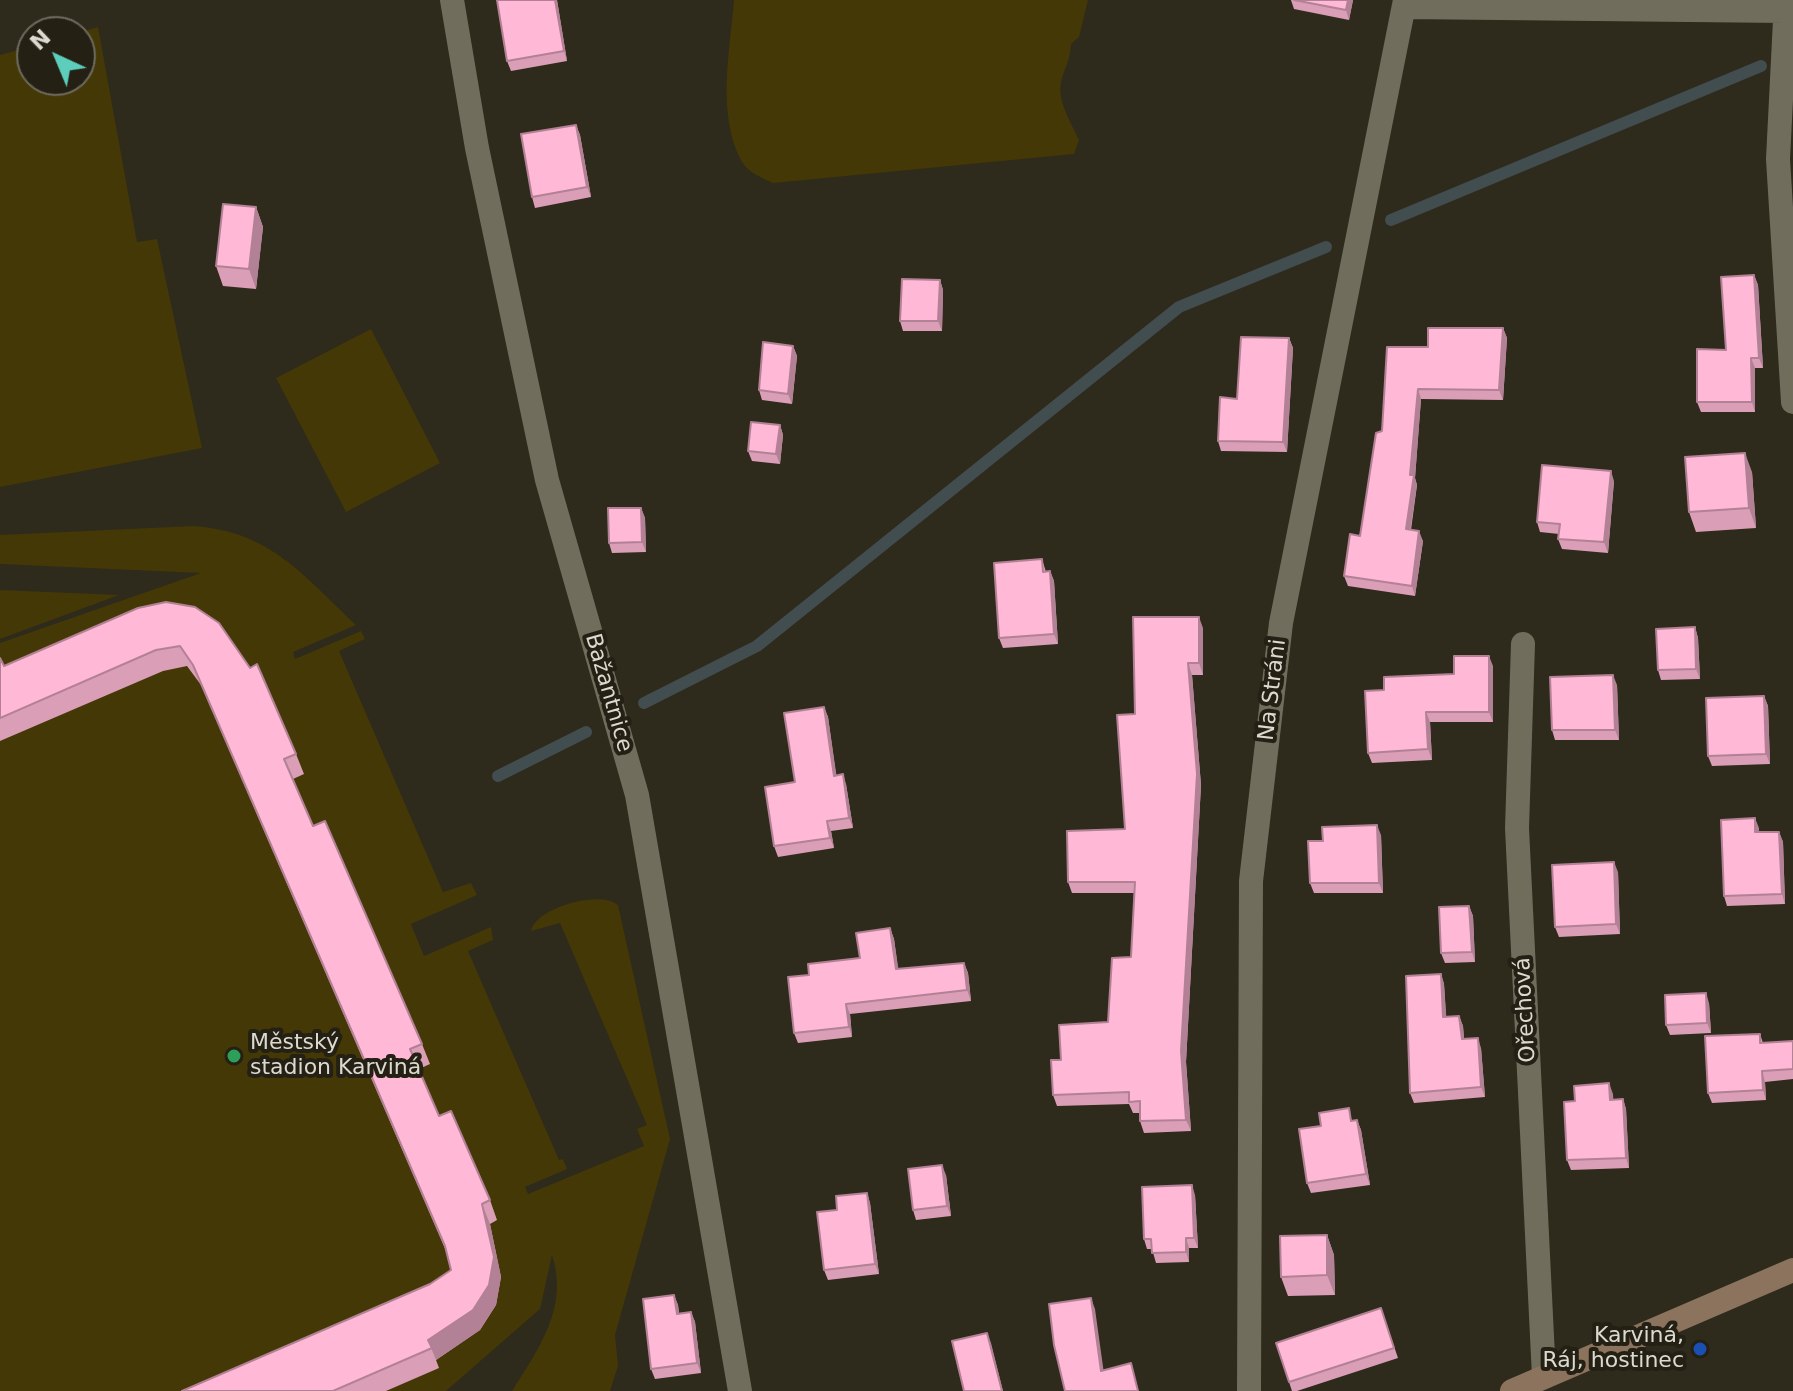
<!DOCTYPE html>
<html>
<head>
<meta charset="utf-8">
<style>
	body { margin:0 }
	#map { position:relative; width:1793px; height:1391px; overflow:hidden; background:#2e2a1c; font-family:"DejaVu Sans",sans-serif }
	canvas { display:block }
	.north { position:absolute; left:16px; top:16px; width:80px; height:80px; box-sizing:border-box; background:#242013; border:2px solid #6e6a5f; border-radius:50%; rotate:316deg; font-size:22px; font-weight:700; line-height:32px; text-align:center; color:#dcd9d1 }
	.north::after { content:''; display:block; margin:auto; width:28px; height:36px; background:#5ccebb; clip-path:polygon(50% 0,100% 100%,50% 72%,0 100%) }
</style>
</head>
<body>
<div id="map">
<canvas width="1793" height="1391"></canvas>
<div class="north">N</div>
</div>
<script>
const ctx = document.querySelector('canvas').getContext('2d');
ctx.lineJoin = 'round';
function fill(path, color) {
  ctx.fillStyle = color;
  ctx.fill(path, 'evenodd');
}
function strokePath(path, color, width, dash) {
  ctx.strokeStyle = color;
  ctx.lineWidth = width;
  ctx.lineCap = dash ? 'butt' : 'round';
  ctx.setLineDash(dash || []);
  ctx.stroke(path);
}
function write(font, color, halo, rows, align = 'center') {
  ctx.font = font + ' "DejaVu Sans",sans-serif';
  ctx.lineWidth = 8;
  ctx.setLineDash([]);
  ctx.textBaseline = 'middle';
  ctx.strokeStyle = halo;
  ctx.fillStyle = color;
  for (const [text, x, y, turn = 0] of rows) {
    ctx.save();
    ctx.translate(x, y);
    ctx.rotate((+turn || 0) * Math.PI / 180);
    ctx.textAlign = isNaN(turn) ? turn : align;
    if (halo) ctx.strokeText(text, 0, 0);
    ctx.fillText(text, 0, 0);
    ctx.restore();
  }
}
fill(new Path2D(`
	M 734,0 L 1088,0 L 1079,37 L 1071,44 C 1070,63 1064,68 1061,83 C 1057,101 1072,124 1079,140 L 1074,154 L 773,183 C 762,178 749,173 742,162 C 716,115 730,51 734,0 Z
	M 98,27 L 137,242 L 157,239 L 202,448 L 0,487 L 0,55 L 32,46 L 32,80 L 80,80 L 80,32 Z
	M 371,329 L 440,463 L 346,512 L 276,378 Z
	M 193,526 C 270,531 303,575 356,625 L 293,652 L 295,659 L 361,631 L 365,639 L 339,651 L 443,892 L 471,883 L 477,895 L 411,924 L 424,956 L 491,927 L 493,940 L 468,951 L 559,1160 L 563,1159 L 567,1169 L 525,1187 L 528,1194 L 644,1146 L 637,1129 L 647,1125 L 560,923 L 531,931 C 534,909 599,889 618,905 L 670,1139 L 615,1335 L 618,1366 L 610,1391 L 512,1391 C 539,1348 569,1307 552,1255 L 540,1309 L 446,1391 L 0,1391 L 0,643 L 201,573 L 0,564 L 0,535 Z
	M 0,590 L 119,595 L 0,639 Z`), '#443806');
strokePath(new Path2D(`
	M 1391,220 L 1761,66
	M 644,703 L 757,646 L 1179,307 L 1326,247
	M 498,776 L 586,732`), '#424d50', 12);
strokePath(new Path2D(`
	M 452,0 L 477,148 L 547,480 L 637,795 L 740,1391
	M 1786,0 L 1778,159 L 1793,402
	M 1404,7 L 1784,11
	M 1523,644 L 1517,828 L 1544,1377
	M 1249,1391 L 1251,881 L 1281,623 L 1405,0`), '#716d5d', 24);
strokePath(new Path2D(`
	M 1512,1391 L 1793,1270`), '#8b735d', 24);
fill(new Path2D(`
	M 557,0 L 567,61 L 511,71 L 507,61 Z
	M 1291,0 L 1353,0 L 1349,20 L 1294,9 Z
	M 576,125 L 580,135 L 591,197 L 535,208 L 532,197 Z
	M 256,207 L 263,227 L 256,289 L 223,286 L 216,266 Z
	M 1754,275 L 1758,285 L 1763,368 L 1755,368 L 1755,412 L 1701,412 L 1697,402 L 1726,350 Z
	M 940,280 L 943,290 L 942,331 L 903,331 L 900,321 Z
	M 1503,328 L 1507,338 L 1503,400 L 1421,399 L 1415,478 L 1417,485 L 1411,530 L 1423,541 L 1415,596 L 1348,586 L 1344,576 L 1360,536 L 1428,347 Z
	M 1289,338 L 1293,348 L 1287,452 L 1221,451 L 1218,441 L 1237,399 Z
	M 793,346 L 797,356 L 792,404 L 762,400 L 759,390 Z
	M 780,425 L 783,435 L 780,464 L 752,461 L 748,451 Z
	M 1752,472 L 1756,528 L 1696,532 L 1689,512 Z
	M 1614,481 L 1608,553 L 1562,549 L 1558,539 L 1559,534 L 1540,532 L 1537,522 Z
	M 641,508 L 645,518 L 646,552 L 612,553 L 609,543 Z
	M 1042,559 L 1046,572 L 1050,571 L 1054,581 L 1058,644 L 1003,648 L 999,638 Z
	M 138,608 L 296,754 L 304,774 L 293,779 L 313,826 L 422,1044 L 430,1064 L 419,1069 L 439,1116 L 490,1200 L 497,1220 L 490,1224 L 501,1277 L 496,1305 L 480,1330 L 436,1360 L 439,1368 L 386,1391 L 182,1391 L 430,1284 L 451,1270 L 447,1253 L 201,685 L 187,666 L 163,671 L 0,741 L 0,658 L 4,666 Z
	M 1695,627 L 1698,638 L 1700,679 L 1661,680 L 1658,670 Z
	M 1203,628 L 1203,675 L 1192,675 L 1201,785 L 1186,1062 L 1191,1131 L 1144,1133 L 1140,1121 L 1140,1113 L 1133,1113 L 1129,1104 L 1057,1106 L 1053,1095 L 1061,1060 L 1108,1022 L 1131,957 L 1134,893 L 1072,893 L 1068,882 L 1125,829 L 1135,714 Z
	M 1493,666 L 1493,722 L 1430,722 L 1432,760 L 1372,763 L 1368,753 L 1384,690 Z
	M 1617,685 L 1619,740 L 1555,740 L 1552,730 Z
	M 1764,696 L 1768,706 L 1770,764 L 1712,766 L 1708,756 Z
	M 824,707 L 828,717 L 836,775 L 846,784 L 853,828 L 831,831 L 834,848 L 778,857 L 774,846 L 795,782 Z
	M 1755,818 L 1759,832 L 1779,832 L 1783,842 L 1785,904 L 1727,906 L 1724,896 Z
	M 1381,835 L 1383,893 L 1314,893 L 1310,883 L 1323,841 Z
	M 1618,872 L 1620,934 L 1559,937 L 1555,927 Z
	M 1469,906 L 1473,916 L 1475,962 L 1445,963 L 1441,953 Z
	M 890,928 L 894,939 L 898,969 L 964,963 L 968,973 L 971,1001 L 850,1014 L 852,1037 L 798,1043 L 794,1033 L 809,975 L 860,958 Z
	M 1441,974 L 1444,984 L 1446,1017 L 1459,1016 L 1463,1026 L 1464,1039 L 1481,1048 L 1485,1097 L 1414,1103 L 1410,1093 Z
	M 1709,1003 L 1711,1033 L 1670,1035 L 1666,1025 Z
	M 1760,1034 L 1763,1043 L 1793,1041 L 1793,1079 L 1765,1082 L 1766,1100 L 1712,1103 L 1708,1093 Z
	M 1613,1094 L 1613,1100 L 1623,1099 L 1626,1109 L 1629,1168 L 1571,1170 L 1567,1160 L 1575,1101 Z
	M 1357,1120 L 1361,1130 L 1370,1185 L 1311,1193 L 1307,1183 L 1353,1121 Z
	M 946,1175 L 951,1216 L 916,1220 L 913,1210 Z
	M 867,1193 L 870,1203 L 879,1274 L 828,1280 L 824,1270 Z
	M 1195,1195 L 1198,1248 L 1189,1248 L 1189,1262 L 1156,1263 L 1152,1249 L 1147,1249 L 1144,1239 Z
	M 1327,1235 L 1334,1255 L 1335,1295 L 1288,1296 L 1281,1277 Z
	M 674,1295 L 678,1305 L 679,1313 L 691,1312 L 695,1322 L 701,1373 L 655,1379 L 651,1369 Z
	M 1381,1308 L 1398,1358 L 1297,1391 L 1292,1391 L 1276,1343 Z`), '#db9eb7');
fill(new Path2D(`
	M 555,0 L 557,0 L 567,61 L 564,51 Z
	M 1348,0 L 1353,0 L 1349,20 L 1346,10 Z
	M 576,125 L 580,135 L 591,197 L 587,187 Z
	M 256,207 L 263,227 L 256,289 L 249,269 Z
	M 1754,275 L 1758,285 L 1763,368 L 1759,358 Z
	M 940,280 L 943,290 L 942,331 L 938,321 Z
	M 1503,328 L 1507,338 L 1503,400 L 1499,390 Z
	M 1289,338 L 1293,348 L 1287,452 L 1283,442 Z
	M 793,346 L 797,356 L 792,404 L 788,394 Z
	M 1751,358 L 1755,368 L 1755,412 L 1752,402 Z
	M 1418,389 L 1421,399 L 1415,478 L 1417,485 L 1409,539 L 1406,529 Z
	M 780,425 L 783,435 L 780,464 L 776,454 Z
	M 1745,453 L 1752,472 L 1756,528 L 1749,508 Z
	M 1611,471 L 1614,481 L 1608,553 L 1604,542 Z
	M 641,508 L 645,518 L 646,552 L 642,542 Z
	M 1419,531 L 1423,541 L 1415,596 L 1412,586 Z
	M 1050,571 L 1054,581 L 1058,644 L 1054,634 Z
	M 1199,617 L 1203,628 L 1203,675 L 1199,663 Z
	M 1695,627 L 1698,638 L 1700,679 L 1696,669 Z
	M 1489,656 L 1493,666 L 1493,722 L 1489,712 Z
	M 1188,663 L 1192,675 L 1201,785 L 1186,1062 L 1191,1131 L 1186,1120 L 1181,1051 Z
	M 1613,675 L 1617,685 L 1619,740 L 1615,730 Z
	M 1764,696 L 1768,706 L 1770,764 L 1766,754 Z
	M 824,707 L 828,717 L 838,786 L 834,776 Z
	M 1426,712 L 1430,722 L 1432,760 L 1428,749 Z
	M 843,774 L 846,784 L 853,828 L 849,818 Z
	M 1755,818 L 1759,828 L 1759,842 L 1755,832 Z
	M 827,821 L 831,831 L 834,848 L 830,838 Z
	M 1377,825 L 1381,835 L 1383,893 L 1379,883 Z
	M 1779,832 L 1783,842 L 1785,904 L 1782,894 Z
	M 1614,862 L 1618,872 L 1620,934 L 1616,924 Z
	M 1469,906 L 1473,916 L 1475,962 L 1472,952 Z
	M 890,928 L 894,939 L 900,980 L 896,969 Z
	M 964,963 L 968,973 L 971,1001 L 967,990 Z
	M 1441,974 L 1444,984 L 1447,1027 L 1443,1017 Z
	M 1706,993 L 1709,1003 L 1711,1033 L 1707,1023 Z
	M 846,1004 L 850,1014 L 852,1037 L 849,1027 Z
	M 1459,1016 L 1463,1026 L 1465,1049 L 1462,1039 Z
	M 1478,1038 L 1481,1048 L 1485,1097 L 1481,1087 Z
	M 1762,1071 L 1765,1082 L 1766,1100 L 1763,1090 Z
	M 1609,1083 L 1613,1094 L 1614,1110 L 1610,1100 Z
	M 1623,1099 L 1626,1109 L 1629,1168 L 1626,1158 Z
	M 1357,1120 L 1361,1130 L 1370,1185 L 1366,1174 Z
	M 942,1165 L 946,1175 L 951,1216 L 947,1206 Z
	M 1192,1185 L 1195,1195 L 1198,1248 L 1194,1238 Z
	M 867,1193 L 870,1203 L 879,1274 L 875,1264 Z
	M 482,1204 L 490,1224 L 501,1277 L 496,1305 L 480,1330 L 436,1360 L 428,1340 Z
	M 1327,1235 L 1334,1255 L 1335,1295 L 1327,1275 Z
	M 1186,1238 L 1189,1248 L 1189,1262 L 1186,1252 Z
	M 674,1295 L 678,1305 L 680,1324 L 677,1314 Z
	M 1091,1298 L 1095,1309 L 1105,1381 L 1101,1371 Z
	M 691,1312 L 695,1322 L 701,1373 L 697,1363 Z
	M 987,1333 L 991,1343 L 1003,1391 L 1002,1391 Z`), '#b28195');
const building = new Path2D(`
	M 497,0 L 555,0 L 564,51 L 507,61 Z
	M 1294,0 L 1348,0 L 1346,10 Z
	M 576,125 L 587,187 L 532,197 L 521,134 Z
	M 223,204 L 256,207 L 249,269 L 216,266 Z
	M 1754,275 L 1759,358 L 1751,358 L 1752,402 L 1697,402 L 1697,349 L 1726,350 L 1721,277 Z
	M 902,279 L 940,280 L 938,321 L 900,321 Z
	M 1428,328 L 1503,328 L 1499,390 L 1418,389 L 1410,475 L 1414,475 L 1406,529 L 1419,531 L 1412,586 L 1344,576 L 1350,534 L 1360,536 L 1376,433 L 1382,431 L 1387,347 L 1428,347 Z
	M 1241,337 L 1289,338 L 1283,442 L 1218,441 L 1220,397 L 1237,399 Z
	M 763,342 L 793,346 L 788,394 L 759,390 Z
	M 751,422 L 780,425 L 776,454 L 748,451 Z
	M 1745,453 L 1749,508 L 1689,512 L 1685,457 Z
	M 1542,465 L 1611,471 L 1604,542 L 1558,539 L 1560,524 L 1537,522 Z
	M 608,508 L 641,508 L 642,542 L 609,543 Z
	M 1042,559 L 1043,572 L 1050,571 L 1054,634 L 999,638 L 994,563 Z
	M 166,602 L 195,607 L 219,623 L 250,668 L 257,664 L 296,754 L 284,759 L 313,826 L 325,821 L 422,1044 L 410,1049 L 439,1116 L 451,1111 L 490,1200 L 482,1204 L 494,1257 L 489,1285 L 473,1310 L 428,1340 L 432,1348 L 333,1391 L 182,1391 L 430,1284 L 451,1270 L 445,1246 L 193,665 L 180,646 L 156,650 L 0,718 L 0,658 L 4,666 L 138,608 Z
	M 1133,617 L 1199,617 L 1199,663 L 1188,663 L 1197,774 L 1181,1051 L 1186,1120 L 1140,1121 L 1140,1101 L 1129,1102 L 1129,1092 L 1053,1095 L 1051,1060 L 1061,1060 L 1059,1025 L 1108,1022 L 1112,958 L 1131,957 L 1135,882 L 1068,882 L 1067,831 L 1125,829 L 1117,715 L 1135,714 Z
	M 1695,627 L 1696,669 L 1658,670 L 1656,629 Z
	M 1454,656 L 1489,656 L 1489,712 L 1426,712 L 1428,749 L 1368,753 L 1365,691 L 1384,690 L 1384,677 L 1454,674 Z
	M 1613,675 L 1615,730 L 1552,730 L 1550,677 Z
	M 1764,696 L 1766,754 L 1708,756 L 1706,698 Z
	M 824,707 L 834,776 L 843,774 L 849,818 L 827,821 L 830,838 L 774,846 L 765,787 L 795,782 L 784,713 Z
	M 1755,818 L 1755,832 L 1779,832 L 1782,894 L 1724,896 L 1721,820 Z
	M 1377,825 L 1379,883 L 1310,883 L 1308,841 L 1323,841 L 1322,827 Z
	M 1614,862 L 1616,924 L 1555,927 L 1552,865 Z
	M 1469,906 L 1472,952 L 1441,953 L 1439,907 Z
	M 890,928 L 896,969 L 964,963 L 967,990 L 846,1004 L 849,1027 L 794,1033 L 788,977 L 809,975 L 808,964 L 860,958 L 856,933 Z
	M 1441,974 L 1443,1017 L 1459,1016 L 1462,1039 L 1478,1038 L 1481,1087 L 1410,1093 L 1406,976 Z
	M 1706,993 L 1707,1023 L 1666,1025 L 1665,995 Z
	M 1760,1034 L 1760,1043 L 1793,1041 L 1793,1069 L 1762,1071 L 1763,1090 L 1708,1093 L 1705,1036 Z
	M 1609,1083 L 1610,1100 L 1623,1099 L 1626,1158 L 1567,1160 L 1564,1102 L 1575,1101 L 1574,1086 Z
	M 1349,1108 L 1351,1121 L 1357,1120 L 1366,1174 L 1307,1183 L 1299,1129 L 1321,1126 L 1319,1113 Z
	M 942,1165 L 947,1206 L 913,1210 L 908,1169 Z
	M 1192,1185 L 1194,1238 L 1186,1238 L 1186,1252 L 1152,1253 L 1151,1239 L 1144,1239 L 1142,1187 Z
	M 867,1193 L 875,1264 L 824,1270 L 817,1212 L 837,1210 L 836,1196 Z
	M 1327,1235 L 1327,1275 L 1281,1277 L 1280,1236 Z
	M 674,1295 L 677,1314 L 691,1312 L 697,1363 L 651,1369 L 643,1299 Z
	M 1091,1298 L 1101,1371 L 1131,1363 L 1138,1391 L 1065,1391 L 1054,1345 L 1049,1304 Z
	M 1381,1308 L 1394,1348 L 1289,1382 L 1276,1343 Z
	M 987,1333 L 1002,1391 L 964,1391 L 952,1341 Z`);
fill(building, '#ffb8d5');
strokePath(building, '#b28195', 2);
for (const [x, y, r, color] of [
	[234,1056,8,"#2e9e5b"],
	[1700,1349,8,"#1a4fb4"]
]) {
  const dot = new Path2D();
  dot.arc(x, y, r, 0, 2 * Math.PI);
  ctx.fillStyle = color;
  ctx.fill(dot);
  strokePath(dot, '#242013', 3);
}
write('22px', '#dcd9d1', '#242013', [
	["Na Stráni",1273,690,-83],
	["Bažantnice",608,693,74],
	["Ořechová",1526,1010,-93]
]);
write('22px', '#dcd9d1', '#242013', [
	["Městský",250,1043],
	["stadion Karviná",250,1068],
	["Karviná,",1684,1336,"right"],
	["Ráj, hostinec",1684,1361,"right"]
], 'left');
</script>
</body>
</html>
